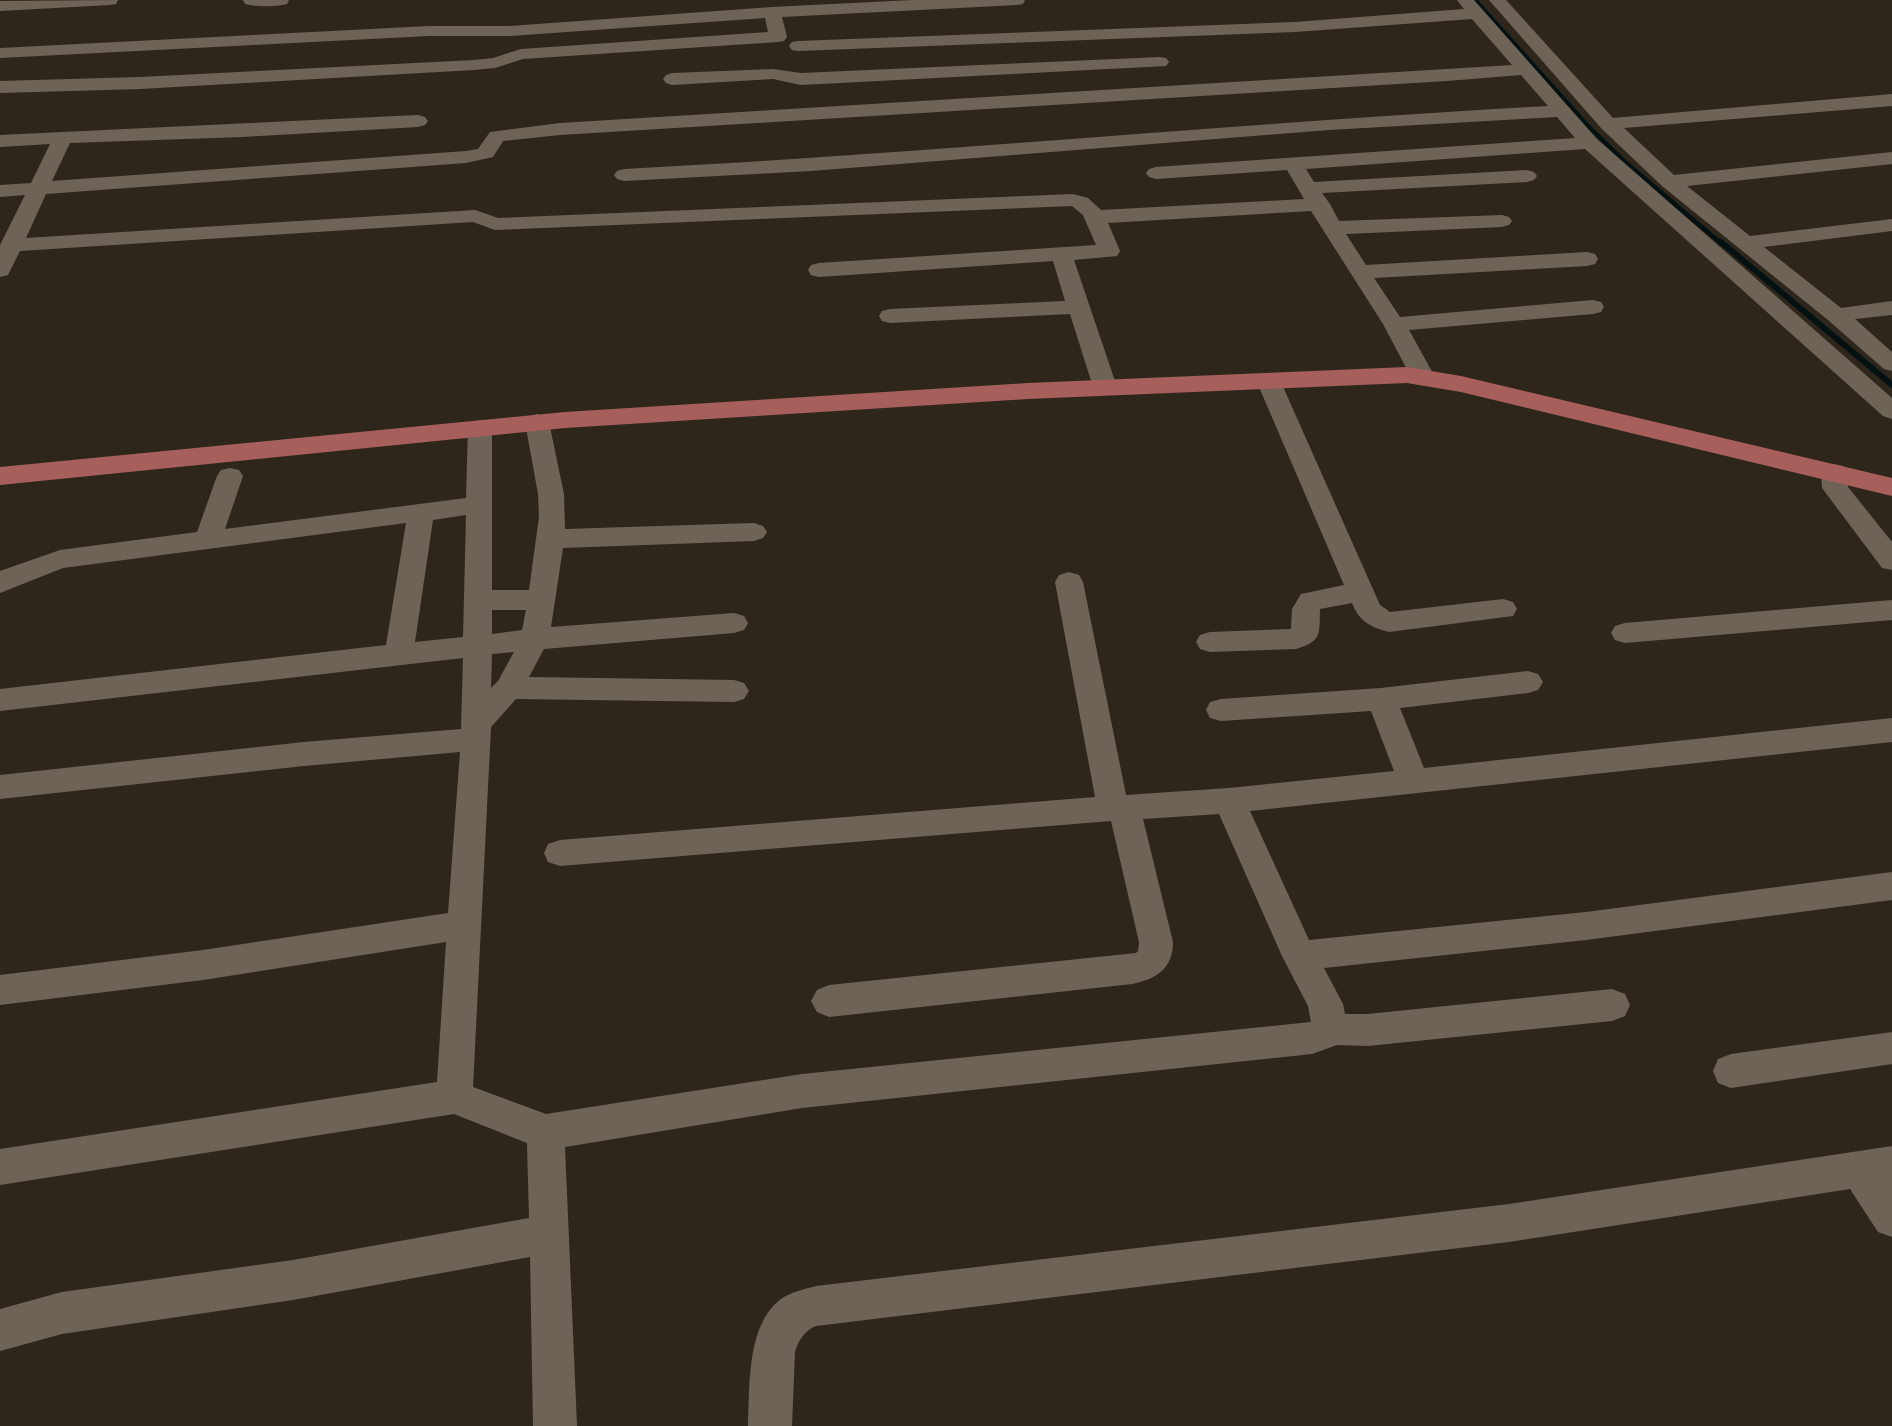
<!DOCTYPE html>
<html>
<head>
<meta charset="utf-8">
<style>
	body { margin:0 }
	canvas { display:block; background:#2f261b }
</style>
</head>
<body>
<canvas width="1892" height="1426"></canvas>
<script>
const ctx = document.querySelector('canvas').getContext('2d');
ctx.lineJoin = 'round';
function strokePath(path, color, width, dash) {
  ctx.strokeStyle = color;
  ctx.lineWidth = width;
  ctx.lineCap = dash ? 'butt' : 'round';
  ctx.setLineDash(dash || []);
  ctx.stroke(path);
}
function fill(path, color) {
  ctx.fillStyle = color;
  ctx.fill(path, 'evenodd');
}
strokePath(new Path2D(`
	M 1475,0 L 1587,125 L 1626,163 L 1722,244`), '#041112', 4.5);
strokePath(new Path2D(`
	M 1721,242 L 1892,385`), '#041112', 6);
fill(new Path2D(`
	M 118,0 L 116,4 L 110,5 L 0,11 L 0,1 Z
	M 243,0 L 289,0 L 287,4 C 275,7 257,7 245,4 Z
	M 913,0 L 1025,0 L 1023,4 L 1017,5 L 782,17 L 787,37 L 784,41 L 778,42 L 523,59 L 495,68 L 474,70 L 140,89 L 0,93 L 0,81 L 140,77 L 474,60 L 493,58 L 521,49 L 768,32 L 765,18 L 510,36 L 429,36 L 0,58 L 0,48 L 429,26 L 510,26 L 772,7 Z
	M 1457,0 L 1474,0 L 1597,139 L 1892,398 L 1892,419 L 1883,416 L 1585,149 L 1306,169 L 1314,182 L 1527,170 L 1534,172 L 1537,176 L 1534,180 L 1527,182 L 1322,193 L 1330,204 L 1339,221 L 1502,215 L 1509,217 L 1512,221 L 1509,225 L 1502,227 L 1346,234 L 1366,265 L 1587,252 L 1595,254 L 1598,259 L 1595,264 L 1587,266 L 1374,278 L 1400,317 L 1593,300 L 1601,302 L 1604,307 L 1601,312 L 1593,314 L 1409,330 L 1435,377 L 1431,382 L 1423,384 L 1415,382 L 1411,377 L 1383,324 L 1311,211 L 1108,223 L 1120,251 L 1117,256 L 1074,260 L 1117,387 L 1113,392 L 1105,394 L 1097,392 L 1093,387 L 1070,314 L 890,323 L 882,321 L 879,316 L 882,311 L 890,309 L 1065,301 L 1053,261 L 819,277 L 811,275 L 808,270 L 811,265 L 819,263 L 1096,245 L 1083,215 L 1072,206 L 495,230 L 473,222 L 20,251 L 8,275 L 0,277 L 0,245 L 25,195 L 0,197 L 0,185 L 31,183 L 50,144 L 0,147 L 0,135 L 418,115 L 425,117 L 428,121 L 425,125 L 418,127 L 242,137 L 70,143 L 52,181 L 466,151 L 478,149 L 490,132 L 560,123 L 1512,65 L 1472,19 L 1295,32 L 798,51 L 792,50 L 789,46 L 792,42 L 798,41 L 1295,22 L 1464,9 ZM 1521,75 L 1548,106 C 1239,123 932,153 624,169 L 617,171 L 614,175 L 617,179 L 624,181 L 811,171 L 1329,130 L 1557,117 L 1575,138 L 1156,167 L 1149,169 L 1146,173 L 1149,177 L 1156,179 L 1287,170 L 1304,199 L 1101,210 L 1088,198 L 1073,194 L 498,218 L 475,210 L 26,238 L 46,194 L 466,163 L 493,157 L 503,141 L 560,135 L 1447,81 Z
	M 1489,0 L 1506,0 L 1613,118 L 1892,94 L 1892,106 L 1624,128 L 1674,175 L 1892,152 L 1892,164 L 1687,186 L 1750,236 L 1892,219 L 1892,231 L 1764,247 L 1841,308 L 1892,301 L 1892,315 L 1855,319 L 1892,352 L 1892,371 L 1884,369 L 1828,320 L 1662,186 L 1601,128 Z
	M 1160,57 L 1166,58 L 1169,62 L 1166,66 L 801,85 L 773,79 L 672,85 L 666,83 L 663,79 L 666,75 L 672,73 L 773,69 L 801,73 Z
	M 1268,373 L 1276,375 L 1280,380 L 1380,605 L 1390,612 L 1503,599 L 1513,602 L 1517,609 L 1513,616 L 1389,632 C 1370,627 1359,621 1352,603 L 1320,609 C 1319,633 1323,641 1296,649 L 1210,652 L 1200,649 L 1196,642 L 1200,635 L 1210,632 L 1291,629 L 1292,609 L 1301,594 L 1344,585 L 1256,380 L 1260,375 Z
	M 537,414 L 546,417 L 549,422 L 564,494 L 565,529 L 754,523 L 763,526 L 767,532 L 763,538 L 754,541 L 563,548 L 551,627 L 734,613 L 744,616 L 748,623 L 744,630 L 734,633 L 544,649 L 529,677 L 734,680 L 744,683 L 749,691 L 744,699 L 734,702 L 516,699 L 491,727 L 473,1087 L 546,1114 L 802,1074 L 1311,1022 L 1308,1006 L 1282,956 L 1219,814 L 1143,819 L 1173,942 C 1173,969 1156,979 1132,984 L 829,1017 L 817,1012 L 811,1001 L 817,990 L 829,985 L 1136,953 L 1138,951 L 1139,942 L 1111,821 L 560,866 L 548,862 L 544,853 L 548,844 L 560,840 L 1095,797 L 1055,582 L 1059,575 L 1069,572 L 1079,575 L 1083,582 L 1126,795 L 1229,788 L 1394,771 L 1371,711 L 1221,721 L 1210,718 L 1206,710 L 1210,702 L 1221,699 L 1381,688 L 1528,671 L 1538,674 L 1543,682 L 1538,690 L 1528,693 L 1400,708 L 1424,768 L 1892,718 L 1892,742 L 1250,811 L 1309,940 L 1586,912 L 1892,872 L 1892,900 L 1586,940 L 1324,968 L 1343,1004 L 1345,1014 L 1368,1014 L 1612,989 L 1625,994 L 1630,1005 L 1625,1016 L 1612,1021 L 1368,1046 L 1337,1045 L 1312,1054 L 802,1108 L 565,1147 L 577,1426 L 533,1426 L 530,1257 L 293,1300 L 62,1334 L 0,1351 L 0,1309 L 62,1292 L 293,1260 L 529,1218 L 527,1143 L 454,1114 L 0,1185 L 0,1149 L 437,1082 L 446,942 L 203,980 L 0,1005 L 0,975 L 203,950 L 448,913 L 460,752 L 304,766 L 0,799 L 0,775 L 304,742 L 461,729 L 463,658 L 0,711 L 0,689 L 386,645 L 406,523 L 63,568 L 0,593 L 0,571 L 60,550 L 197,532 L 217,476 L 221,470 L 230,468 L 239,470 L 243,476 L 225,529 L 466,498 L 468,428 L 471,423 L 480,420 L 489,423 L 492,428 L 492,590 L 529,590 L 539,517 L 538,494 L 525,422 L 528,417 ZM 466,515 L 463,637 L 415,642 L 433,520 ZM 492,610 L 526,610 L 522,630 L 492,634 ZM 514,652 L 498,681 L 491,688 L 492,654 Z
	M 1834,464 L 1843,466 L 1847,472 L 1848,487 L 1892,542 L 1892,570 L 1882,568 L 1822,488 L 1821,472 L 1825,466 Z
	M 1892,600 L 1892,620 L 1625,643 L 1615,640 L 1611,633 L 1615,626 L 1625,623 Z
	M 1892,1032 L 1892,1064 L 1731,1088 L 1718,1083 L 1713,1071 L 1718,1059 L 1731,1054 Z
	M 1892,1146 L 1892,1237 L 1878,1232 L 1850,1189 L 1509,1242 L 816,1326 C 805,1330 798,1341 795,1352 L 792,1426 L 748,1426 C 750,1388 746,1325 781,1299 C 791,1292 805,1289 816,1286 L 1509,1204 Z`), '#6e6357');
fill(new Path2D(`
	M 1407,367 L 1461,376 L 1892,478 L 1892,496 L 1461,392 L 1407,383 L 1028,399 L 565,428 L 0,485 L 0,467 L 565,412 L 1028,383 Z`), '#a65f5b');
</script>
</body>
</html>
